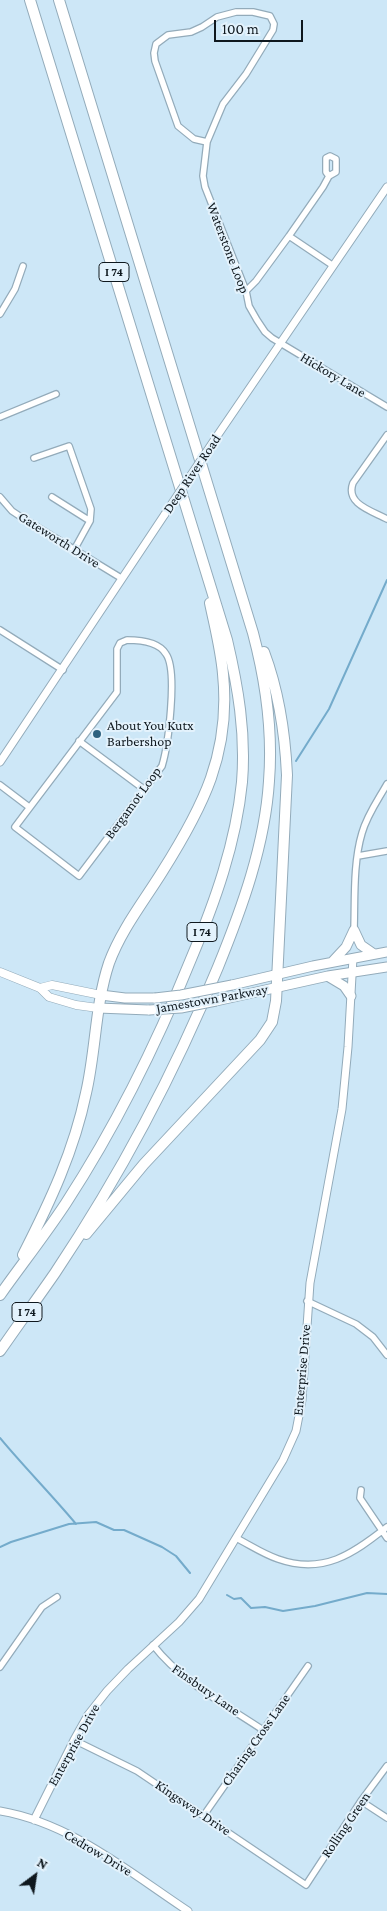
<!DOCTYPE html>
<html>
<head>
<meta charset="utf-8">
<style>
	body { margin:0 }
	#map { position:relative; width:387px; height:1911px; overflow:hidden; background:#cde7f7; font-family:"Crimson Pro",serif }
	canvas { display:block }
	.north { position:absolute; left:10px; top:1851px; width:50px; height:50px; -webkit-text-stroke:4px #e3f2fc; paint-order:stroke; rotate:31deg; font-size:14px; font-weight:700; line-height:20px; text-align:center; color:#0f181e }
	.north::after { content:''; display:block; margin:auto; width:18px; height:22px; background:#0f181e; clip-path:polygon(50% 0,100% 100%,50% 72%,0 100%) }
	.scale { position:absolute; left:214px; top:20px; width:89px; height:22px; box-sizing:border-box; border:2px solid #0f181e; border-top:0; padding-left:6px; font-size:15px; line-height:18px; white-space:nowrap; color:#0f181e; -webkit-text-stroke:4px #e3f2fc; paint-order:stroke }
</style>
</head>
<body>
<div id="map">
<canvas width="387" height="1911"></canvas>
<div class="north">N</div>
<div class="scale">100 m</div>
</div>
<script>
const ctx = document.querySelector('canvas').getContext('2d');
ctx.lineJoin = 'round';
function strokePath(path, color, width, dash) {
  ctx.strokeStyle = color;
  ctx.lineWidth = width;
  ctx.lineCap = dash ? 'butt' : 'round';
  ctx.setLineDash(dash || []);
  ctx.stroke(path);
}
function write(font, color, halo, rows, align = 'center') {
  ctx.font = font + ' "Crimson Pro",serif';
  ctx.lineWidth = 4;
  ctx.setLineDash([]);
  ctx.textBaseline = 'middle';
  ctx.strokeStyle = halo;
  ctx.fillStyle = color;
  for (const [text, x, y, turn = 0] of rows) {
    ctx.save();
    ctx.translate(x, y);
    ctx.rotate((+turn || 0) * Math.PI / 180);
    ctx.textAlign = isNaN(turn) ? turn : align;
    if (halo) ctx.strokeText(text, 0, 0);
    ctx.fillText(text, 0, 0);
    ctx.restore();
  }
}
strokePath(new Path2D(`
	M 296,761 L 329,709 L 387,580
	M 0,1438 C 24,1467 51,1494 76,1524
	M 0,1547 L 11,1542 L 69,1524 L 96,1522 L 114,1530 L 124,1530 L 162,1547 L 176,1556 L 190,1573
	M 227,1595 L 234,1599 L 241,1598 L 251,1608 L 265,1607 L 283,1611 L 315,1606 L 367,1593 L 387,1594`), '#74abcb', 2);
const minor = new Path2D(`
	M 236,12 L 253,12 L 270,16 L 274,24 L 273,30 L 246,74 L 223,104 L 207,142 L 194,139 L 178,126 L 155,61 L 154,53 L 156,44 L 168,35 L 191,32 L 202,27 L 217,17 Z
	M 207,142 L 203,176 L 205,187 L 246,291 L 249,306 L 257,320 L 265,332 L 272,338 L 387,407
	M 289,236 L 332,265
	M 246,291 L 256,281 L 289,236 L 323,187 L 329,176 L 336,172 L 336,159 L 330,156 L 326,158 L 326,172 L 329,176
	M 0,314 L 15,289 L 23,266
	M 0,417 L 56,394
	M 387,435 L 353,483 C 345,504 372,511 387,519
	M 34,458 L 69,446 L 91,509 L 90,521 L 74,550
	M 0,497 L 12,511 L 21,517 L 121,578
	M 52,497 L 90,521
	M 0,630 L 63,670
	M 127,640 C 140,640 159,642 166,654 C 178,671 168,746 162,766 L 79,876 L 15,827 L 117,692 L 117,649 L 120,643 Z
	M 79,741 L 145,790
	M 0,785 L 29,807
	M 358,856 L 387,851
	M 354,930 C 355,899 353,863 362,833 C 367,815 378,800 387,784
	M 307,1301 L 356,1324 L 373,1337 L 387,1355
	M 361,1490 L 360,1498 L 387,1538
	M 236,1538 C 250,1545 263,1554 278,1559 C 323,1575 353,1554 387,1527
	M 153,1645 C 182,1682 224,1704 263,1730
	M 0,1667 L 42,1607 L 57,1597
	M 74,1740 L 137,1771 L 306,1885 L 361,1801 L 387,1766
	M 361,1801 L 387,1818
	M 204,1815 L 308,1666`);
const tertiary = new Path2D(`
	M 215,439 L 387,187
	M 0,762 L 165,514
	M 0,1811 C 71,1823 129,1872 188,1911
	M 34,1820 L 74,1740 L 88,1715 L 107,1691 L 128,1669 L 179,1622 L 199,1599 L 283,1460 L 296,1431 L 302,1400 L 310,1283 L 342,1109 L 348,1047 L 353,958`);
const secondary = new Path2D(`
	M 0,972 L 40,988 L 49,997 L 76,1005 L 98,1008
	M 40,988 L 52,985 L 101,995`);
const primary = new Path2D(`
	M 354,930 L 361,945 L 374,954
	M 332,962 L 346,947 L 354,930
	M 329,977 L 344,986 L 351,996
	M 232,985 L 313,966 L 387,952
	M 101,995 L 125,998 L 155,998
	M 216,1001 L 328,976 L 387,967
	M 98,1008 L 149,1010`);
const motorway = new Path2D(`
	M 86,1234 L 144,1164 L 260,1040 L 272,1022 L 276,1001 L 287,775 C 285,732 279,692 264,652
	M 23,1255 C 50,1202 74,1151 86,1093 C 96,1050 95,1005 109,963 C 121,930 144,901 162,872 C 203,807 231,753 223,674 C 221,650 215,627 210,603
	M 0,1295 C 22,1264 45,1235 66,1203 C 116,1126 157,1043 191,959 C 215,902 236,843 242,782 C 246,733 238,687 227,640 L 30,0
	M 0,1351 C 18,1325 37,1299 55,1273 C 119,1177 174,1074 218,967 C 242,908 265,845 269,781 C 273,730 266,682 253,633 L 59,0`);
strokePath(minor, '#93abba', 8);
strokePath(tertiary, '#93abba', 9);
strokePath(secondary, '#93abba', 9);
strokePath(primary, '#93abba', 11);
strokePath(motorway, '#93abba', 12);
strokePath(minor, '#fff', 5.5);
strokePath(tertiary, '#fff', 7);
strokePath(secondary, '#fff', 8);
strokePath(primary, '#fff', 9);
strokePath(motorway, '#fff', 10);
const tertiaryBridge = new Path2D(`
	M 165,514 L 215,439`);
const primaryBridge = new Path2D(`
	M 155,998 L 181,995 L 232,985
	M 149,1010 L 181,1008 L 216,1001`);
strokePath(tertiaryBridge, '#93abba', 9, []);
strokePath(primaryBridge, '#93abba', 11, []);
strokePath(tertiaryBridge, '#fff', 7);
strokePath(primaryBridge, '#fff', 9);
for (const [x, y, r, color] of [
	[97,734,5,"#2f627f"]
]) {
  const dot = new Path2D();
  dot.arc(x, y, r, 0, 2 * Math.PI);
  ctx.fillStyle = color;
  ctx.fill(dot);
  strokePath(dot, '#e3f2fc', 2);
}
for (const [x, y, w] of [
	[114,272,30],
	[202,932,30],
	[27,1312,30]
]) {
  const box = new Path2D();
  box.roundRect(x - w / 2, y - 9.5, w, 19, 4);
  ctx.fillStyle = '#e3f2fc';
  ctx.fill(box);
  strokePath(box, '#0f181e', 1);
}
write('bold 12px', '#0f181e', null, [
	["I 74",114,272],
	["I 74",202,932],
	["I 74",27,1312]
]);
write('14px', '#0f181e', '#e3f2fc', [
	["Waterstone Loop",228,248,69],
	["Hickory Lane",333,375,31],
	["Deep River Road",192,474,-56],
	["Gateworth Drive",59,540,32],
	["Bergamot Loop",133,803,-54],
	["Jamestown Parkway",212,999,-10],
	["Enterprise Drive",302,1370,-85],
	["Finsbury Lane",206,1690,35],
	["Charing Cross Lane",256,1740,-55],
	["Enterprise Drive",74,1745,-61],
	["Kingsway Drive",193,1808,34],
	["Rolling Green",346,1825,-56],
	["Cedrow Drive",98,1853,31]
]);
write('14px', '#0f181e', '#e3f2fc', [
	["About You Kutx",107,726],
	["Barbershop",107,742]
], 'left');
</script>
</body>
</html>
